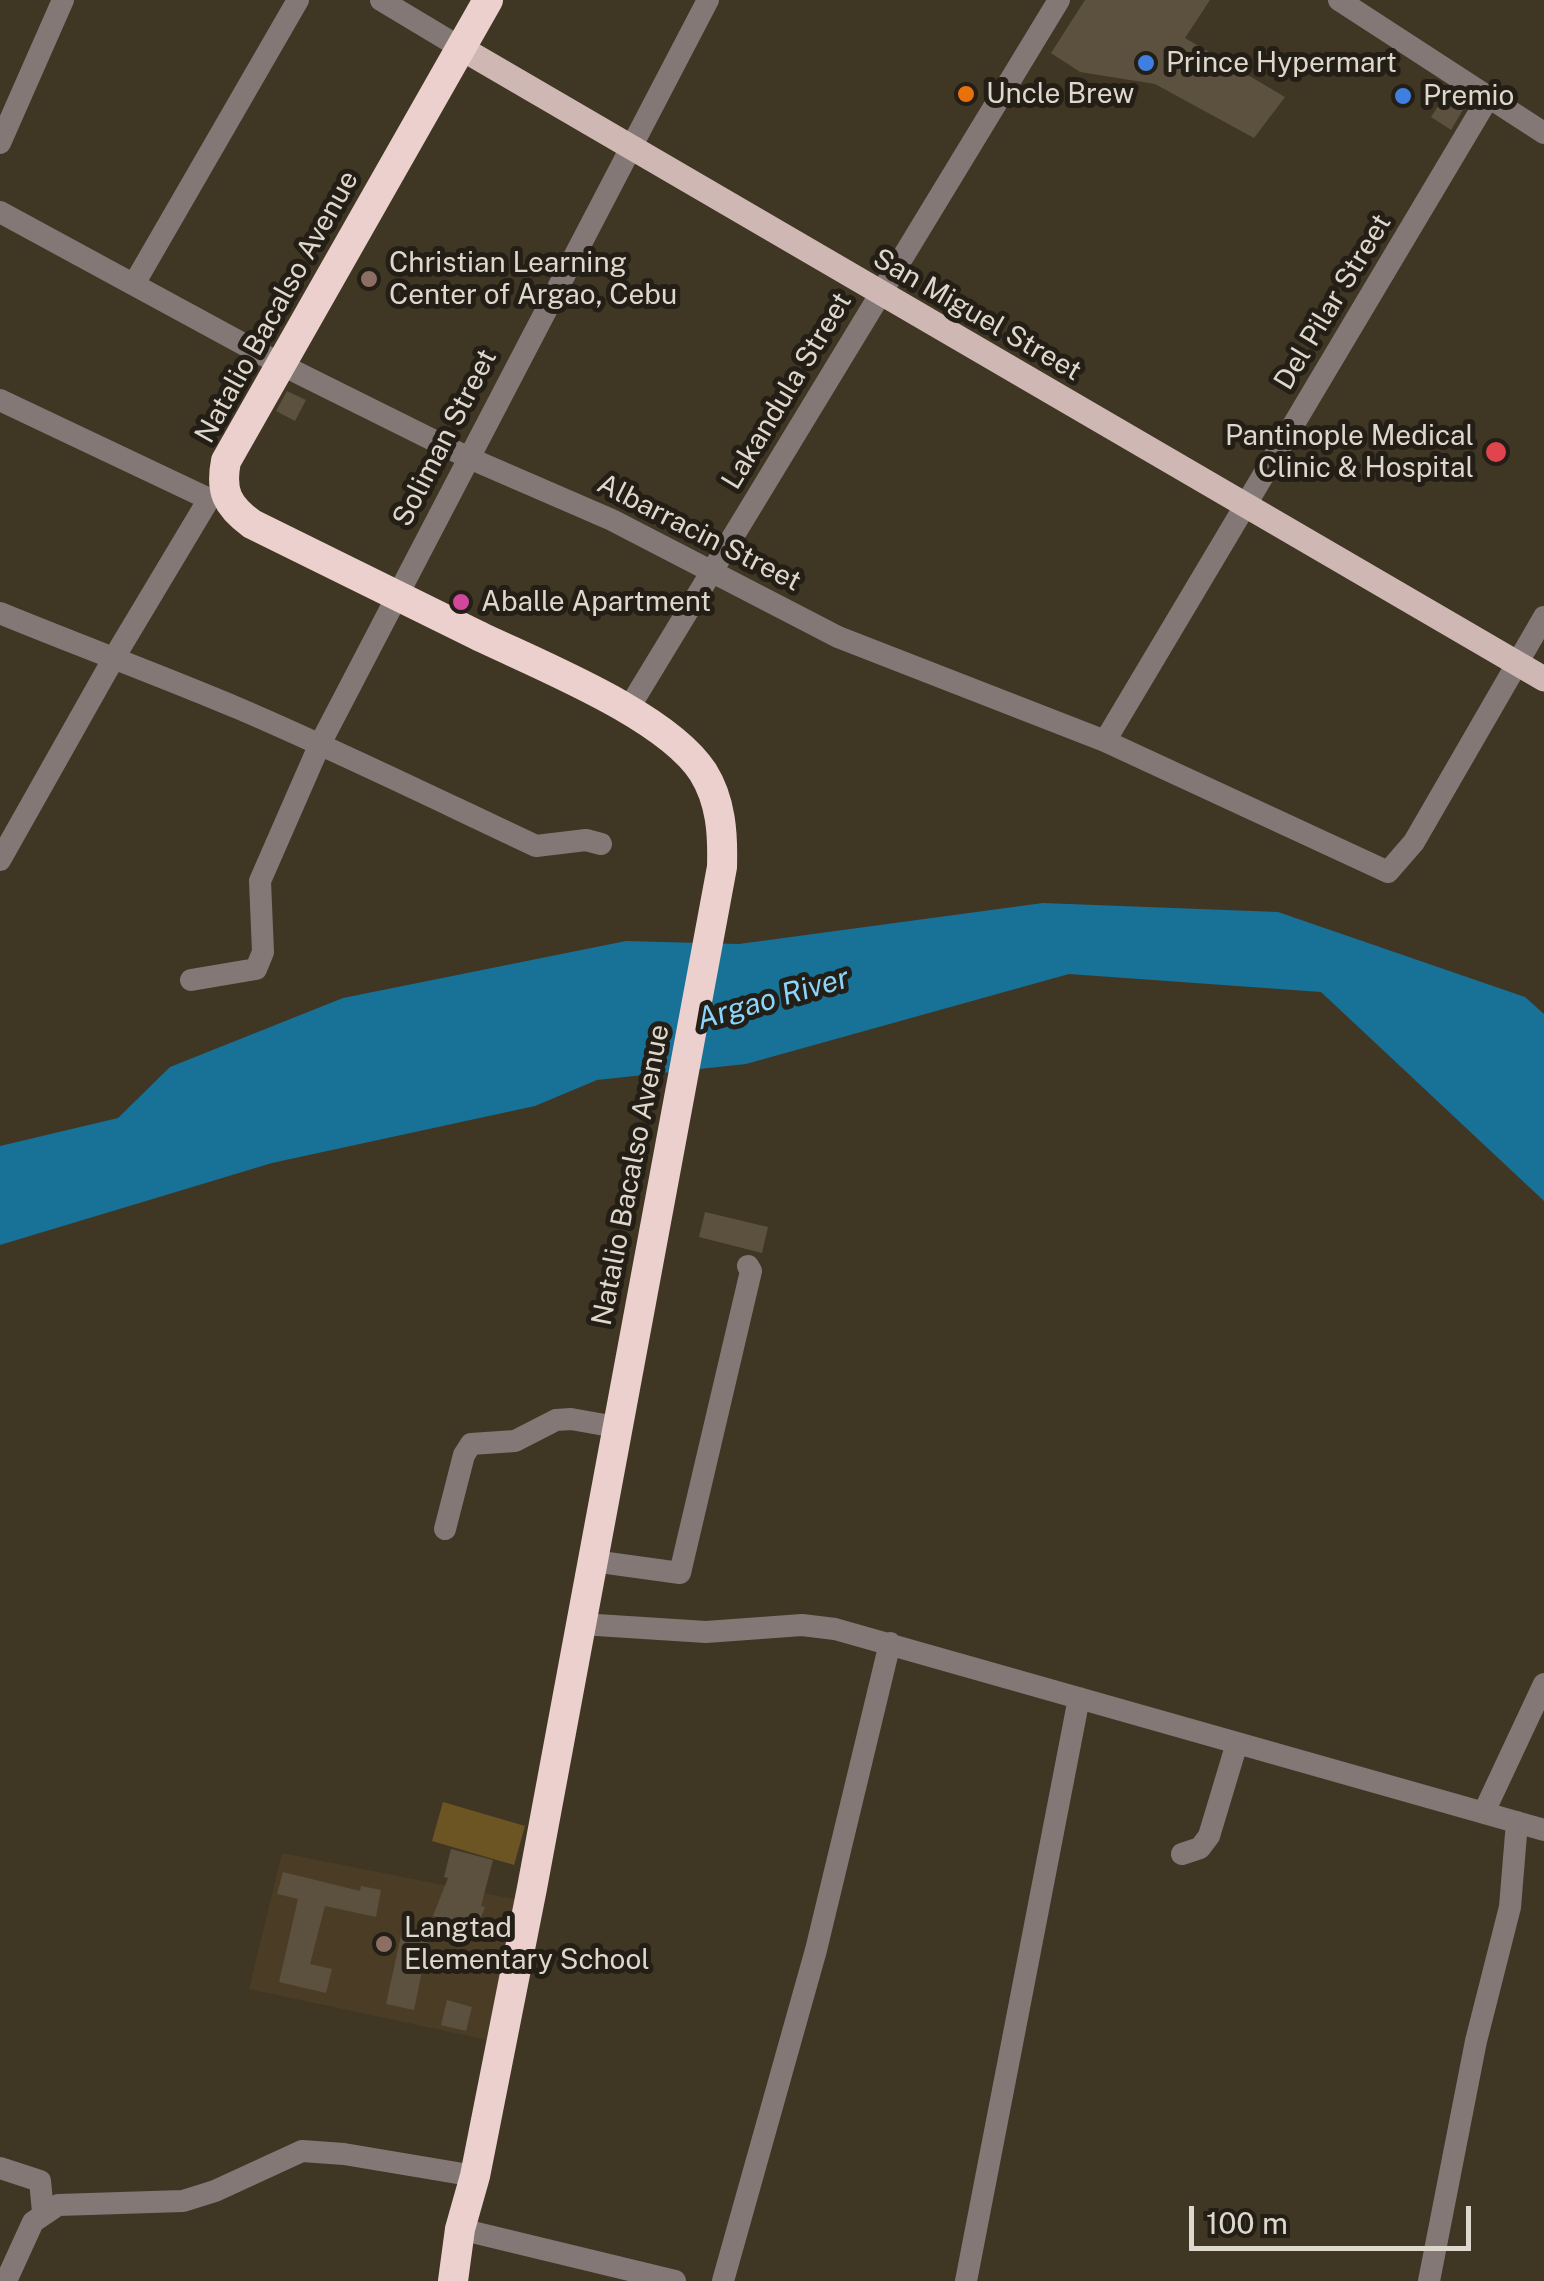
<!DOCTYPE html>
<html>
<head>
<meta charset="utf-8">
<style>
	body { margin:0 }
	#map { position:relative; width:1544px; height:2281px; overflow:hidden; background:#403624; font-family:"Public Sans",sans-serif }
	canvas { display:block }
	.scale { position:absolute; left:1189px; top:2206px; width:282px; height:45px; box-sizing:border-box; border:5px solid #ded7cc; border-top:0; padding-left:12px; font-size:30px; line-height:35px; white-space:nowrap; color:#ded7cc; -webkit-text-stroke:8px #231e16; paint-order:stroke }
</style>
</head>
<body>
<div id="map">
<canvas width="1544" height="2281"></canvas>
<div class="scale">100 m</div>
</div>
<script>
const ctx = document.querySelector('canvas').getContext('2d');
ctx.lineJoin = 'round';
function fill(path, color) {
  ctx.fillStyle = color;
  ctx.fill(path, 'evenodd');
}
function strokePath(path, color, width, dash) {
  ctx.strokeStyle = color;
  ctx.lineWidth = width;
  ctx.lineCap = dash ? 'butt' : 'round';
  ctx.setLineDash(dash || []);
  ctx.stroke(path);
}
function write(font, color, halo, rows, align = 'center') {
  ctx.font = font + ' "Public Sans",sans-serif';
  ctx.lineWidth = 10;
  ctx.setLineDash([]);
  ctx.textBaseline = 'middle';
  ctx.strokeStyle = halo;
  ctx.fillStyle = color;
  for (const [text, x, y, turn = 0] of rows) {
    ctx.save();
    ctx.translate(x, y);
    ctx.rotate((+turn || 0) * Math.PI / 180);
    ctx.textAlign = isNaN(turn) ? turn : align;
    if (halo) ctx.strokeText(text, 0, 0);
    ctx.fillText(text, 0, 0);
    ctx.restore();
  }
}
fill(new Path2D(`
	M 282,1853 L 519,1900 L 488,2040 L 249,1989 Z`), '#4b3d25');
fill(new Path2D(`
	M 443,1802 L 525,1826 L 514,1865 L 432,1841 Z`), '#6d5423');
fill(new Path2D(`
	M 1043,903 L 1278,912 L 1525,997 L 1544,1014 L 1544,1201 L 1321,992 L 1069,974 L 746,1064 L 597,1080 L 535,1106 L 272,1163 L 0,1245 L 0,1146 L 118,1118 L 170,1067 L 343,998 L 626,941 L 739,944 Z`), '#187197');
fill(new Path2D(`
	M 1085,0 L 1210,0 L 1185,38 L 1285,97 L 1254,138 L 1155,84 L 1080,72 L 1051,53 Z
	M 1445,96 L 1464,108 L 1451,130 L 1431,117 Z
	M 287,391 L 306,400 L 295,421 L 276,411 Z
	M 705,1212 L 768,1227 L 762,1253 L 699,1237 Z
	M 451,1849 L 493,1860 L 481,1906 L 485,1907 L 475,1932 L 433,1916 L 448,1878 L 444,1877 Z
	M 283,1872 L 360,1891 L 361,1886 L 381,1890 L 376,1917 L 325,1906 L 310,1964 L 332,1969 L 326,1993 L 279,1982 L 298,1899 L 277,1894 Z
	M 402,1931 L 429,1937 L 414,2010 L 386,2004 Z
	M 447,2000 L 472,2007 L 466,2031 L 441,2025 Z`), '#5c513e');
strokePath(new Path2D(`
	M 381,0 L 461,48
	M 1339,0 L 1544,133
	M 0,143 L 63,0
	M 0,212 L 280,364 L 469,458 L 612,520 L 838,637 L 1105,741 L 1388,872 L 1414,842 L 1544,617
	M 134,284 L 298,0
	M 0,400 L 209,499
	M 0,613 C 80,646 160,675 240,709 C 340,752 438,800 536,846 L 586,840 L 601,844
	M 627,711 L 1059,0
	M 1105,741 L 1488,98
	M 0,860 L 115,656 L 209,499 L 224,494
	M 191,980 L 256,969 L 263,952 L 260,881 L 319,746 L 708,0
	M 445,1529 L 464,1455 L 471,1444 L 515,1441 L 556,1420 L 571,1419 L 616,1427
	M 593,1561 L 680,1573 L 751,1271 L 748,1266
	M 581,1624 L 706,1632 L 802,1625 L 835,1629 L 1544,1830
	M 1484,1812 L 1544,1684
	M 1182,1854 L 1200,1848 L 1209,1836 L 1237,1743
	M 0,2168 L 40,2181 L 43,2212
	M 460,2229 L 675,2281
	M 6,2281 L 33,2222 L 58,2205 L 183,2201 L 215,2191 L 302,2151 L 344,2154 L 475,2176
	M 723,2281 L 816,1950 L 890,1643
	M 966,2281 L 1079,1698
	M 1429,2281 L 1476,2041 L 1510,1907 L 1517,1822`), '#837876', 22);
strokePath(new Path2D(`
	M 461,48 L 1544,679`), '#cfb7b4', 25);
strokePath(new Path2D(`
	M 453,2281 L 460,2229 L 475,2176 L 532,1888 L 722,867 C 723,833 721,801 703,772 C 666,715 539,665 477,635 C 402,598 327,561 252,524 C 227,506 220,491 226,461 L 488,0`), '#ecd0cd', 30);
for (const [x, y, r, color] of [
	[1146,63,10,"#3f7fe0"],
	[966,94,10,"#e8710a"],
	[1403,96,10,"#3f7fe0"],
	[369,279,10,"#8d6e63"],
	[1496,452,12,"#e0444e"],
	[461,602,10,"#d1479c"],
	[384,1944,10,"#8d6e63"]
]) {
  const dot = new Path2D();
  dot.arc(x, y, r, 0, 2 * Math.PI);
  ctx.fillStyle = color;
  ctx.fill(dot);
  strokePath(dot, '#231e16', 4);
}
write('28px', '#ded7cc', '#231e16', [
	["Prince Hypermart",1166,63],
	["Uncle Brew",986,94],
	["Premio",1423,96],
	["Christian Learning",389,263],
	["Center of Argao, Cebu",389,295],
	["Pantinople Medical",1474,436,"right"],
	["Clinic & Hospital",1474,468,"right"],
	["Aballe Apartment",481,602],
	["Langtad",404,1928],
	["Elementary School",404,1960]
], 'left');
write('28px', '#ded7cc', '#231e16', [
	["Del Pilar Street",1333,302,-59],
	["Natalio Bacalso Avenue",277,307,-61],
	["San Miguel Street",977,315,30],
	["Lakandula Street",787,391,-59],
	["Soliman Street",445,438,-63],
	["Albarracin Street",699,533,27],
	["Natalio Bacalso Avenue",631,1175,-79]
]);
write('italic 30px', '#8bd5fc', '#231e16', [
	["Argao River",773,999,-16]
]);
</script>
</body>
</html>
